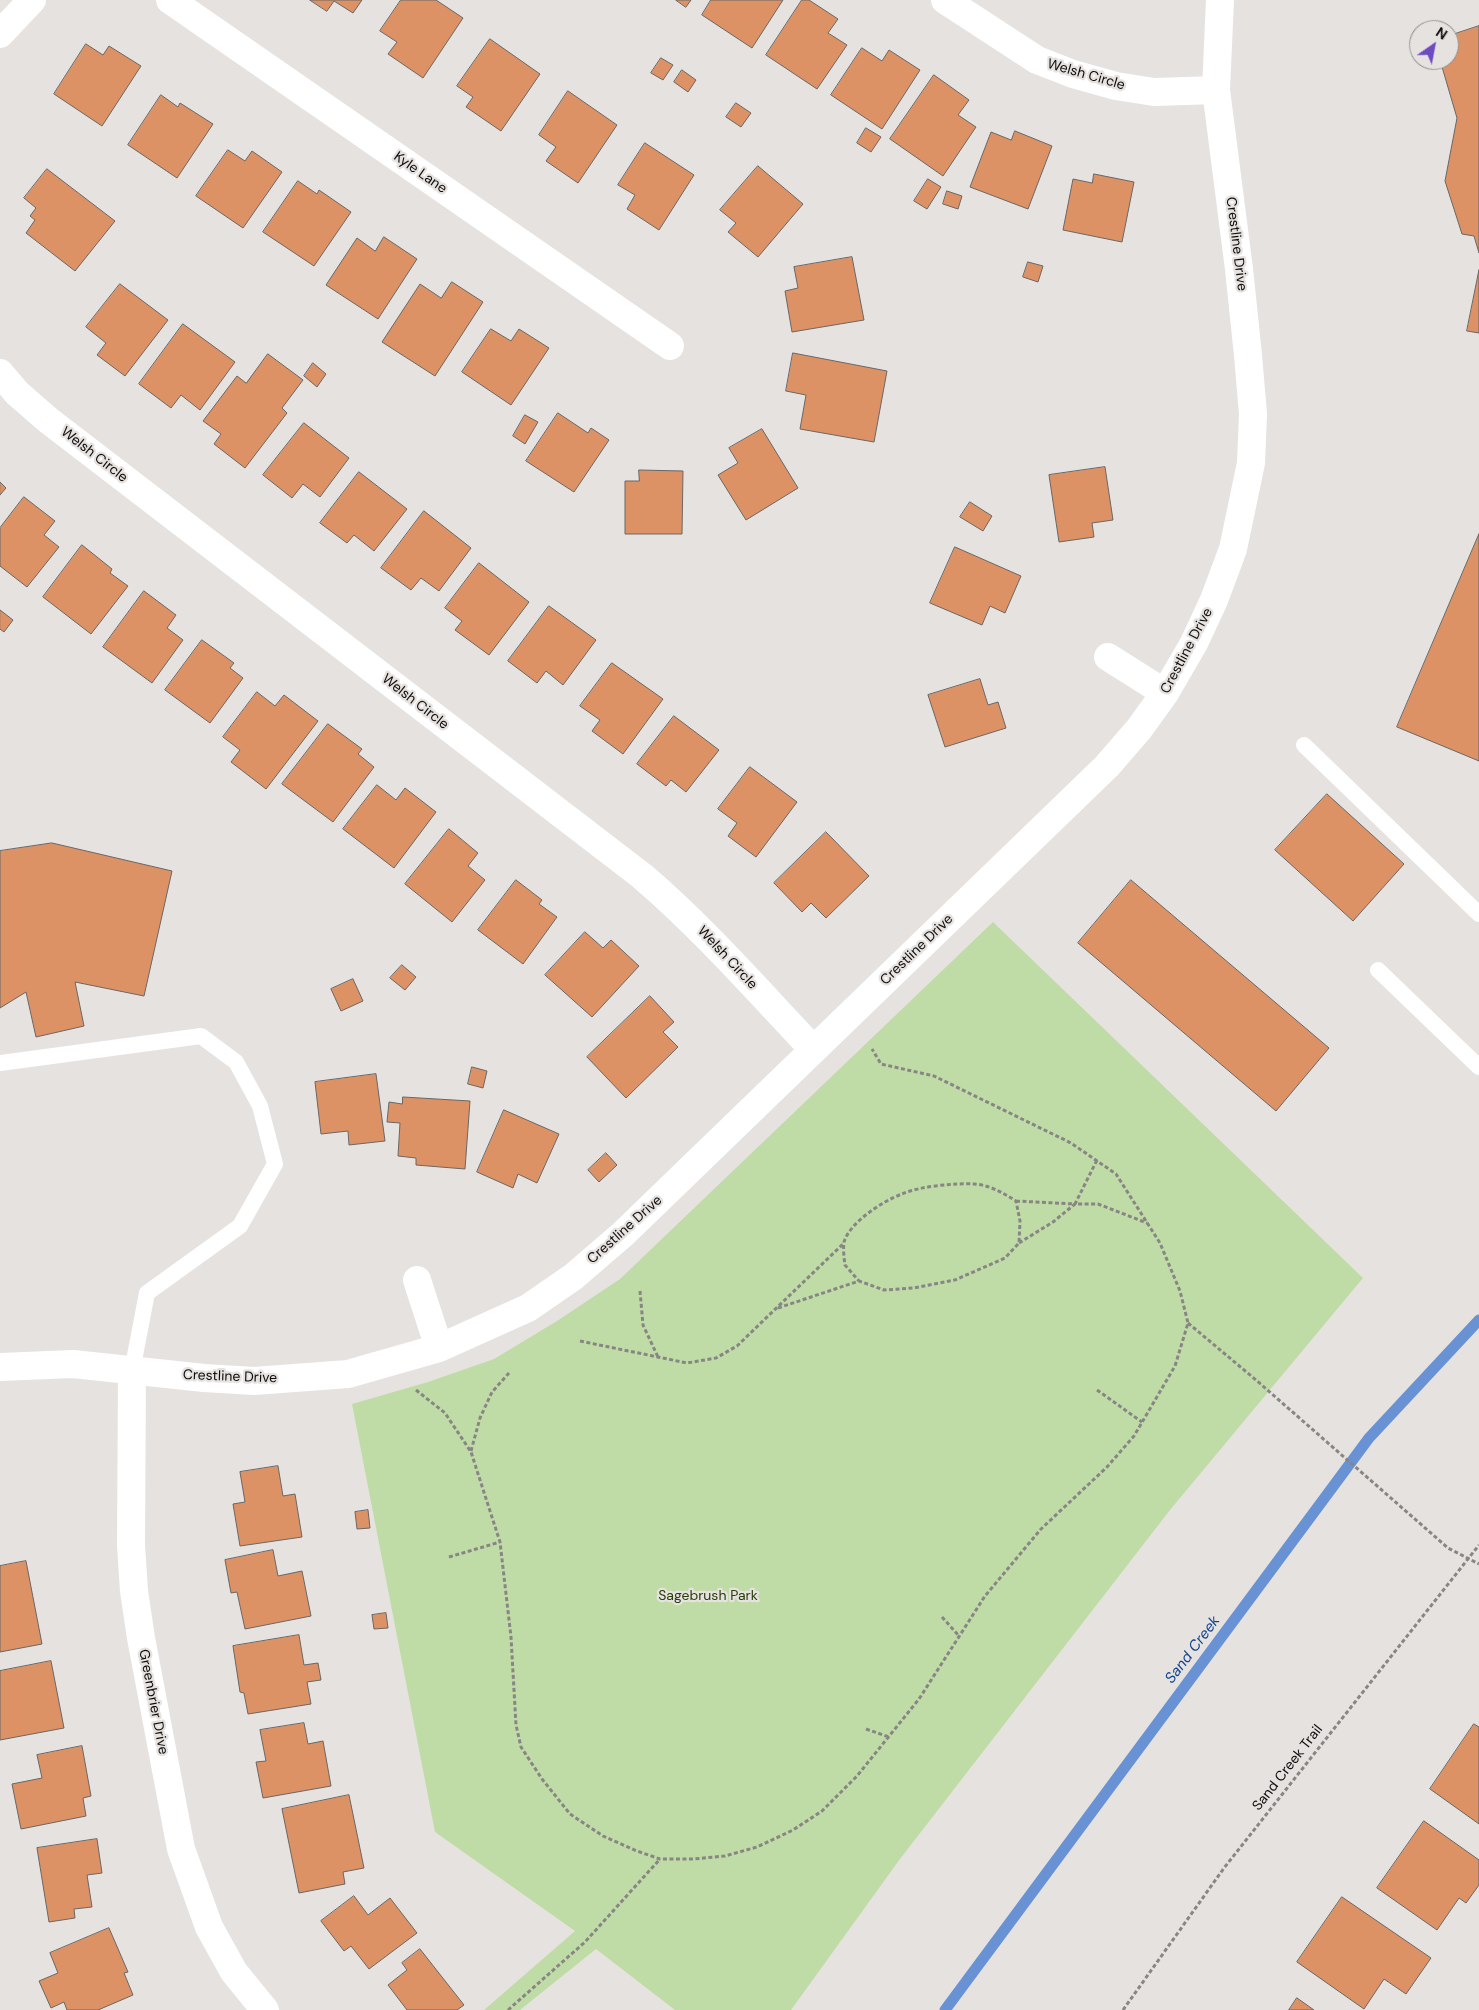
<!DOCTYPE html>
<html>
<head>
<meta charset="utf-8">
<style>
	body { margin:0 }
	#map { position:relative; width:1479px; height:2010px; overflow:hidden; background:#e6e2e0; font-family:"DM Sans",sans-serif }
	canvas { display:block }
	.north { position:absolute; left:1409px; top:20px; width:50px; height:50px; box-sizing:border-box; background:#e6e2e0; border:1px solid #8f8c8b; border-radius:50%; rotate:33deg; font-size:14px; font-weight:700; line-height:20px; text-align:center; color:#0d0c0b }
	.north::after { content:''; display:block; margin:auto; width:18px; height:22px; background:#6e4ac3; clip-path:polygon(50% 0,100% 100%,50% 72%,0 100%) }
</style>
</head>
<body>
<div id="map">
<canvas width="1479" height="2010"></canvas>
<div class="north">N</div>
</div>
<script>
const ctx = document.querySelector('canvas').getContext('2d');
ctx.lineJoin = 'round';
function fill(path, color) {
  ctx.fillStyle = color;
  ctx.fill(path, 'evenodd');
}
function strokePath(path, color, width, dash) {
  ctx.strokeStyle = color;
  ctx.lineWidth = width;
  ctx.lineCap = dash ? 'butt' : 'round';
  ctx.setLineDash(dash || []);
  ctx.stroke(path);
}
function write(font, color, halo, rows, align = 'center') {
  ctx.font = font + ' "DM Sans",sans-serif';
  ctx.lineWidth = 4.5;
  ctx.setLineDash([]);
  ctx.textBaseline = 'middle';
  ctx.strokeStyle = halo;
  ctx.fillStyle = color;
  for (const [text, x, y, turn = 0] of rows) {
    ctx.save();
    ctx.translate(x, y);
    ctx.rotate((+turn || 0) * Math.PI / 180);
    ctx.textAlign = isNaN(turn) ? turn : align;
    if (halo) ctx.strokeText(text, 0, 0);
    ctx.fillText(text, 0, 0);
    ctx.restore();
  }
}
fill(new Path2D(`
	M 993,922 L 1363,1278 L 1170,1510 L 900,1859 L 791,2010 L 675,2010 L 596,1949 L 520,2010 L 484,2010 L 575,1931 L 435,1832 L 352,1404 L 428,1382 L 494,1359 L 557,1321 L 620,1279 Z`), '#c0dca6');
strokePath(new Path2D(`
	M 945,2010 L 1369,1438 L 1479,1320`), '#6992d4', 11);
const building = new Path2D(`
	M 310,0 L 362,0 L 353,13 L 334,1 L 327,11 Z
	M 401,0 L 436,0 L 463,18 L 423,78 L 388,54 L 397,42 L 380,31 Z
	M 676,0 L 691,0 L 686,7 Z
	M 711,0 L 783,0 L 752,48 L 702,15 Z
	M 802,0 L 809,0 L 838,19 L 828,33 L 847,45 L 817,89 L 766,55 Z
	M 1479,26 L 1479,253 L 1474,236 L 1462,234 L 1445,181 L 1457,118 L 1440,60 L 1449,60 L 1449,36 Z
	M 490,39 L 540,74 L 501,131 L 466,107 L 473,97 L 457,86 Z
	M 86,44 L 103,55 L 109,46 L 141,66 L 102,126 L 54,94 Z
	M 862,48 L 882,61 L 889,50 L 920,70 L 882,129 L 831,95 Z
	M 661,58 L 673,65 L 663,80 L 651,73 Z
	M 682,70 L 696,80 L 688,92 L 674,82 Z
	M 934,75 L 969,100 L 958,115 L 976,127 L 943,176 L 890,139 Z
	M 568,91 L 617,125 L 578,183 L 546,161 L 556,147 L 539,135 Z
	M 161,95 L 178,107 L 180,103 L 213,124 L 177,178 L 128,145 Z
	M 736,103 L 751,113 L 741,127 L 726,117 Z
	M 866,128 L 881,137 L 871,152 L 857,143 Z
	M 1015,131 L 1052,146 L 1028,209 L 970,187 L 991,132 L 1011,140 Z
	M 645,143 L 694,175 L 659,230 L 627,209 L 635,195 L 618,185 Z
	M 228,150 L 245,161 L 252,151 L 282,172 L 243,228 L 196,196 Z
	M 758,166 L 803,204 L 758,257 L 728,232 L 736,223 L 720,210 Z
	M 47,169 L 115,221 L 75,271 L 26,233 L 35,220 L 30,216 L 36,208 L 24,198 Z
	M 1094,174 L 1134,182 L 1122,242 L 1063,230 L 1073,179 L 1092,183 Z
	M 928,179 L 941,187 L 927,209 L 914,201 Z
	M 298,181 L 317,194 L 319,190 L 351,212 L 314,266 L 263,232 Z
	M 947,191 L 962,196 L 958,209 L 943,204 Z
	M 384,237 L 417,259 L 378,319 L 326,285 L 357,238 L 375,251 Z
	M 852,257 L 864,320 L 792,332 L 785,291 L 798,288 L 794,267 Z
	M 1028,262 L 1043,266 L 1038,282 L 1023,277 Z
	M 1479,270 L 1479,333 L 1467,331 Z
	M 452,282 L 483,302 L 435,376 L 382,342 L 420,284 L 441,298 Z
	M 120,284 L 168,320 L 125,376 L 97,355 L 106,343 L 86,327 Z
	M 183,324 L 235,362 L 200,410 L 181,395 L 171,408 L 139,384 Z
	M 491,329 L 511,341 L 519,329 L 549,348 L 511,405 L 462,372 Z
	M 793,353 L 887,371 L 874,442 L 800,429 L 806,395 L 786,391 Z
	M 268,354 L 303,380 L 282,408 L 287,413 L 245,468 L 214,444 L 221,434 L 203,421 L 237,376 L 246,383 Z
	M 313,363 L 326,374 L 317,387 L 304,376 Z
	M 558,413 L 588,433 L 591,428 L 609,440 L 574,492 L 526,461 Z
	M 525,415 L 538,422 L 525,444 L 513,436 Z
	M 304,423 L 349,458 L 320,497 L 303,484 L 292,498 L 263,475 Z
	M 762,429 L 798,488 L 746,520 L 718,475 L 738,463 L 729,448 Z
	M 1105,467 L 1113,520 L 1092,523 L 1094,537 L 1059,542 L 1049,475 Z
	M 639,470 L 683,471 L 682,534 L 625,534 L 625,481 L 639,481 Z
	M 359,472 L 407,509 L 374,551 L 354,535 L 347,543 L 320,523 Z
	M 0,482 L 6,488 L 0,495 Z
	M 24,497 L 55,521 L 44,535 L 59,547 L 27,587 L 0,566 L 0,528 Z
	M 970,502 L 992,516 L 983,531 L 960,517 Z
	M 424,511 L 471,548 L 439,591 L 421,578 L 411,590 L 381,568 Z
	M 1479,534 L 1479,761 L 1397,727 Z
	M 82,545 L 112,569 L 110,573 L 128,586 L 91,634 L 43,597 Z
	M 955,547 L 1021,576 L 1005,613 L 990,606 L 982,625 L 930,603 Z
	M 479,563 L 529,602 L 489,655 L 455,630 L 462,621 L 445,608 Z
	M 144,591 L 176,615 L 167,628 L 183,640 L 152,683 L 103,647 Z
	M 549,606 L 596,640 L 563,685 L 546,671 L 537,683 L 508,661 Z
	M 0,610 L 13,620 L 4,632 L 0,629 Z
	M 202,640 L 234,663 L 230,668 L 243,678 L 210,723 L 165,690 Z
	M 612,663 L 663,699 L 623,754 L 592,731 L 600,720 L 580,706 Z
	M 980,679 L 988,705 L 998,702 L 1006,728 L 945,747 L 928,695 Z
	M 257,692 L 275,706 L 284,695 L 318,721 L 266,789 L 231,762 L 240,750 L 223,737 Z
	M 674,716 L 719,750 L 686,792 L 671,780 L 666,786 L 637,764 Z
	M 328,724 L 362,749 L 358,754 L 374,767 L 333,822 L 282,784 Z
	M 750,767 L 797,802 L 756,857 L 728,836 L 737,823 L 718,809 Z
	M 377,785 L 396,800 L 405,788 L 436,812 L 394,868 L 343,829 Z
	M 1327,794 L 1404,864 L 1353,921 L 1275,850 Z
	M 449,829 L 478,853 L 468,866 L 485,880 L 452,922 L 405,884 Z
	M 826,832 L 869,876 L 826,918 L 811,903 L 802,912 L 774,883 Z
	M 52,843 L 172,871 L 144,996 L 75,982 L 84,1026 L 36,1037 L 26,992 L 0,1008 L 0,851 Z
	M 516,880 L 542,900 L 539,904 L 557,917 L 523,964 L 478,930 Z
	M 1131,880 L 1329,1048 L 1276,1111 L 1078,943 Z
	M 585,932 L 603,948 L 611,940 L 639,966 L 592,1017 L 545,975 Z
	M 402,965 L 416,977 L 405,990 L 390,978 Z
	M 353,979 L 363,1001 L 341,1011 L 331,989 Z
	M 650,996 L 674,1022 L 663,1032 L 678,1047 L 626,1098 L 587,1057 Z
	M 472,1067 L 487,1071 L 483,1088 L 468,1084 Z
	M 376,1074 L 385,1141 L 349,1145 L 348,1131 L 321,1134 L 315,1082 Z
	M 403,1097 L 470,1101 L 465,1169 L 416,1165 L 416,1158 L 398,1156 L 400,1123 L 387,1122 L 389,1102 L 402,1104 Z
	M 504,1110 L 559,1134 L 537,1183 L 518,1174 L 513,1188 L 477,1172 Z
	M 606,1153 L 617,1165 L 599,1182 L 588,1170 Z
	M 278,1466 L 283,1496 L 295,1494 L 302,1537 L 240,1546 L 233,1504 L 245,1502 L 240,1472 Z
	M 368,1510 L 370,1528 L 357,1529 L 355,1512 Z
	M 273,1550 L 278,1576 L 302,1571 L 311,1616 L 245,1629 L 237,1592 L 231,1593 L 225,1560 Z
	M 26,1561 L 42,1644 L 0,1652 L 0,1566 Z
	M 386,1613 L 388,1628 L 374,1629 L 372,1615 Z
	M 299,1635 L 304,1665 L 318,1663 L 321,1680 L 307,1682 L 311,1704 L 248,1714 L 244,1693 L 240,1692 L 233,1646 Z
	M 51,1661 L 64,1728 L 0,1740 L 0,1671 Z
	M 304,1723 L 308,1744 L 323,1741 L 331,1786 L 263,1798 L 256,1762 L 266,1761 L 260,1730 Z
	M 1474,1724 L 1479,1727 L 1479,1824 L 1430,1789 Z
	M 82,1746 L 91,1796 L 83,1798 L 86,1816 L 21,1829 L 12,1784 L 42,1778 L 37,1755 Z
	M 349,1795 L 364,1868 L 343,1872 L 345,1884 L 299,1893 L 282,1809 Z
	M 1424,1821 L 1479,1860 L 1479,1885 L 1466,1903 L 1459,1898 L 1437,1930 L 1377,1888 Z
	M 97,1839 L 102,1873 L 87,1875 L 92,1907 L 74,1909 L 75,1918 L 49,1922 L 37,1848 Z
	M 354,1896 L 368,1915 L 390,1898 L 417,1933 L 369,1969 L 351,1946 L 344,1951 L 321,1921 Z
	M 1342,1897 L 1431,1958 L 1406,1994 L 1384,1979 L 1364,2009 L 1297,1962 Z
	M 109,1928 L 128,1972 L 124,1973 L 133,1995 L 98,2010 L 67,2010 L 64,2002 L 51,2008 L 39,1981 L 58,1973 L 50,1953 Z
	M 420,1949 L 464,2005 L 457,2010 L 407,2010 L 388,1985 L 407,1970 L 402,1963 Z
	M 1297,1998 L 1314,2010 L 1289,2010 Z`);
fill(building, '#dd9266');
strokePath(building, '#696664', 1);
strokePath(new Path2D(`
	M 1016,1201 L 1075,1204 L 1097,1160
	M 1019,1243 L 1053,1222 L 1075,1204 L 1098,1204 L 1147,1223
	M 640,1291 L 643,1325 L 658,1357
	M 778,1308 L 859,1281 L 884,1290 L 914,1288 L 955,1280 L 1005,1258 L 1019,1243 L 1020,1221 L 1016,1201 C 1003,1193 990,1185 974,1184 C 955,1183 920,1186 902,1194 C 883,1201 850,1222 844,1242 C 843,1249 844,1258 845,1265 L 859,1281
	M 1188,1323 L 1256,1380 L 1448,1548 L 1479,1564
	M 580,1341 L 687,1363 L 716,1358 L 737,1346 L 844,1243
	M 416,1390 L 445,1413 L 471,1452 L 500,1542 L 511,1637 L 516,1725 L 521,1747 L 542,1779 L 570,1814 L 603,1836 L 637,1851 L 660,1859 L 694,1859 L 725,1856 L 757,1847 L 793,1830 L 822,1811 L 857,1776 L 919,1699 L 985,1596 L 1041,1529 L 1107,1467 L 1134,1436 L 1175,1366 L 1188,1323 L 1180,1291 L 1160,1243 L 1116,1174 L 1071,1143 L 934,1076 L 881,1064 L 872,1049
	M 1097,1390 L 1142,1422
	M 471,1451 L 480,1418 L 492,1392 L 509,1373
	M 449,1557 L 500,1542
	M 942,1617 L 959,1636
	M 866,1729 L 889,1737
	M 508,2010 L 585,1942 L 660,1859
	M 1123,2010 L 1224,1868 L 1479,1545`), '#888684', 3, [4, 2.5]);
strokePath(new Path2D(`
	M 1304,745 L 1479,914
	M 1378,970 L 1479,1067
	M 0,1063 L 201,1036 L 236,1062 L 260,1106 L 275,1164 L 240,1226 L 147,1293 L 132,1371`), '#fff', 16);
strokePath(new Path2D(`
	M 170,0 L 670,346
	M 945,0 L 1037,60 L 1073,74 L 1116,86 L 1154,92 L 1216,90
	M 0,34 L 32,0
	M 0,373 L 17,393 L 48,420 L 642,876 C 704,929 757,990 813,1049
	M 1108,657 L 1165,693
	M 417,1280 L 439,1348
	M 0,1367 L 73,1364 L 204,1378 L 254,1381 L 348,1374 L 439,1348 L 528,1308 L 573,1277 L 623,1234 L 1107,766 L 1139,729 L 1165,693 L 1194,643 L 1214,600 L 1233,549 L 1251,463 L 1253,414 L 1248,355 L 1239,269 L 1216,90 L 1220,0
	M 132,1371 L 131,1545 L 134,1591 L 141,1638 L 181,1849 L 209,1927 L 234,1972 L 265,2010`), '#fff', 28);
write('14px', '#0d0c0b', '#e6e2e0', [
	["Welsh Circle",1086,75,16],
	["Kyle Lane",420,173,35],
	["Crestline Drive",1236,244,83],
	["Welsh Circle",94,455,38],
	["Crestline Drive",1187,651,-62],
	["Welsh Circle",415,702,38],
	["Crestline Drive",917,950,-44],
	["Welsh Circle",727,958,47],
	["Crestline Drive",625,1230,-42],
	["Crestline Drive",230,1377,2],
	["Greenbrier Drive",153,1702,79],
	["Sand Creek Trail",1288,1768,-52]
]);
write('14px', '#273e07', '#e6e2e0', [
	["Sagebrush Park",708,1596]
]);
write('italic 15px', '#114290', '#e6e2e0', [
	["Sand Creek",1193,1650,-53]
]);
</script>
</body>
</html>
